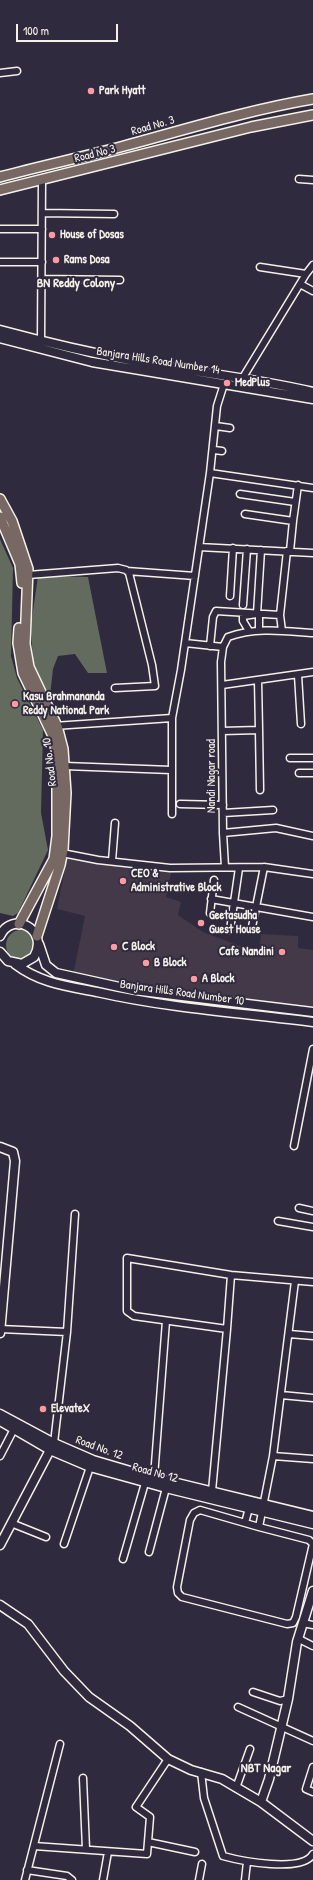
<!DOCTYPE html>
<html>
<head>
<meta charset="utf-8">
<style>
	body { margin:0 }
	#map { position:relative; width:313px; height:1880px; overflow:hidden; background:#2f2a3d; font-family:"Patrick Hand",sans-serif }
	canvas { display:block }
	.scale { position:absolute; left:16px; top:24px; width:102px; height:18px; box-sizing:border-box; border:2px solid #f4f1e8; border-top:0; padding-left:5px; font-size:12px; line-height:14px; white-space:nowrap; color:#f4f1e8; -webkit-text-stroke:3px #2f2a3d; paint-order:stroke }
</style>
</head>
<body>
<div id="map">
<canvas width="313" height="1880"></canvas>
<div class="scale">100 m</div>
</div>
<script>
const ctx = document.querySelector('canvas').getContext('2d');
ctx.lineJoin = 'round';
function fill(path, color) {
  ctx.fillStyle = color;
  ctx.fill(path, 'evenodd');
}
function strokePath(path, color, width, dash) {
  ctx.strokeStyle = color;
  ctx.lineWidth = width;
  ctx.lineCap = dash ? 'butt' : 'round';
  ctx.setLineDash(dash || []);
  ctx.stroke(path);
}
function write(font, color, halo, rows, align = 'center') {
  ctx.font = font + ' "Patrick Hand",sans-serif';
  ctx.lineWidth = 4;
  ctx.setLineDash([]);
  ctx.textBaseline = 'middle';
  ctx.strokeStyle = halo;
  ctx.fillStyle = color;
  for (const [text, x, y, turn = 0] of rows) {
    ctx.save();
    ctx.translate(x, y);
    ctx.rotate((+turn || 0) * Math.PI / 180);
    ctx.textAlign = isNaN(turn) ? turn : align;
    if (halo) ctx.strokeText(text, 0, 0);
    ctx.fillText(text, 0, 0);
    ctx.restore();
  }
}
fill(new Path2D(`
	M 67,859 L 171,873 L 166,897 L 181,902 L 178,915 L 203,932 L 259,953 L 261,934 L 298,936 L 298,948 L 313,950 L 313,1010 L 166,995 L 73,975 L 85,916 L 57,909 Z`), '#443948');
fill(new Path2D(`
	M 0,539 L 13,568 L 11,656 L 17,678 L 43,730 L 41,813 L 48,850 L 18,913 L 13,916 L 0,913 Z
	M 38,576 L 88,577 L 107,673 L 88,673 L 75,654 L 58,656 L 53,669 L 50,696 L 33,665 L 31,625 Z
	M6 945a15 15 0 1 1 30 0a15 15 0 1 1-30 0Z`), '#636b5f');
const street = new Path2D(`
	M 0,73 L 17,71
	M 299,179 L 313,180
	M 42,213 L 114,214
	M 0,229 L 42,229
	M 0,262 L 42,262
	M 260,267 L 306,274
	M 41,279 L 120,280
	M 300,284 L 313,291
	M 41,341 L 42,179
	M 242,379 L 306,274 L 313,265
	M 216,426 L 230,428
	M 214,450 L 222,451
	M 210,473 L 313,488
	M 240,494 L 295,502
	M 245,514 L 293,521 L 298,485
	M 199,547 L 313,553
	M 290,551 L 293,521
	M 127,571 L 195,576
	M 28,575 L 118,568 L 126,570 L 129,573 L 152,665 L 155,686 L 115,688
	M 230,596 L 233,548
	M 243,605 L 247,549
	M 259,630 L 259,614
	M 249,631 L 243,621 L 243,616 L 257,614 L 261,550
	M 282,631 L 280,615 L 287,551
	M 185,643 L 223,647
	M 210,646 L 213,617 L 216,611 L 280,615
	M 298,675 L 301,724
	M 222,685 L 313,672
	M 54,726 L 172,718
	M 259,730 L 260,790
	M 222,731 L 259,730 L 258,680
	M 290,758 L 313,758
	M 65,766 L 171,770
	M 299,773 L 313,773
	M 180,804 L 223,805
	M 223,813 L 273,810
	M 172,814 L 172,718 L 181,670 L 210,473 L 217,406 L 224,384
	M 223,833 L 276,828 L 313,836
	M 62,853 L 98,860 L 170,868 L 264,867 L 313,874
	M 112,861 L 115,823
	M 225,867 L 223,833 L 221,662 L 223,647 L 228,637 C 256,627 284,631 313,633
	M 211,899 L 313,917
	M 210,913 L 214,880
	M 252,927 L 264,867
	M 230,930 L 239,868
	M 294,1146 L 313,1049
	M 299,1208 L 313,1211
	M 278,1221 L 313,1227
	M 0,1329 L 67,1332
	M 227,1329 L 134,1316 L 127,1311 L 127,1258 L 231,1275 L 313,1282
	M 289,1334 L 313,1336
	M 281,1395 L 313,1398
	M 54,1443 L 67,1332 L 75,1214
	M 0,1456 L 14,1429
	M 273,1456 L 313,1459
	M 154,1477 L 166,1321
	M 212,1491 L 227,1329 L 231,1275
	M 11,1523 L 46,1537
	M 245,1523 L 249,1508
	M 259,1527 L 200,1510 L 194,1513 L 190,1520 L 177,1587 L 178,1593 L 182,1597 L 287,1624 L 293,1623 L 296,1617 L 313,1544 L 309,1540 L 259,1527 L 273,1456 L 295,1281
	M 64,1544 L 90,1467
	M 149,1552 L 166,1488
	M 123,1559 L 145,1483
	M 303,1623 L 313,1625
	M 299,1639 L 313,1646
	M 253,1692 L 280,1701 L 288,1699
	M 238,1707 L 313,1741
	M 313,1767 L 306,1789 L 313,1792
	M 201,1772 L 204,1798 L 223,1856 C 241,1861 302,1873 313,1854
	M 83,1778 L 86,1849
	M 236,1788 L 250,1749
	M 148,1842 L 195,1852
	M 34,1846 L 147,1854 L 150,1817 L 136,1807 L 168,1759
	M 27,1870 L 67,1876 L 72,1880
	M 25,1880 L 60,1744
	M 103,1880 L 108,1852
	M 199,1880 L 202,1864
	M 245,1880 L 247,1862`);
const secondary = new Path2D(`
	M 0,330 C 48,343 97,354 145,363 C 201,373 258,379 313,392
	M 0,338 L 92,362 L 313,399
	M 0,936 C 12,910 50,929 34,957 L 22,964 L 8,961 L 0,952
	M 39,944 L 46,965 L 56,973 L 133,990 L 313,1012
	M 15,964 C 40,983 66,986 97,992 C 168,1008 241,1013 313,1022
	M 0,1147 L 13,1152 L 15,1161 L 0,1333
	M 0,1414 L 54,1443 L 93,1460 L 144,1475 L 313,1516
	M 0,1421 L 50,1450 L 90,1467 L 166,1488 L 313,1524
	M 0,1545 L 50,1450
	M 0,1605 L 28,1624 L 64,1671 L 89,1697 L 130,1726 L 168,1759 L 191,1770 L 222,1779 L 261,1802 L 313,1841
	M 261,1802 L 269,1779 L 288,1699 L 297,1642 L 313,1591`);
const primary = new Path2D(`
	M 0,177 C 41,166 83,157 124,146 C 187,129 249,110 313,99
	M 0,190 L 251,127 L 313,115
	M 0,499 L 12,521 L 28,569 L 25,644 L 29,667 L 57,726 L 63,749 L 66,793 L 63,850 L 60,865 L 37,936
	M 0,517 L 20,564 L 22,583
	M 19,924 L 54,859 L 57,836 L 57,759 L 54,738 L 23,673 L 18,643 L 19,628`);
strokePath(street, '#f4f1e8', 9);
strokePath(secondary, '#f4f1e8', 11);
strokePath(primary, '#f4f1e8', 12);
strokePath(street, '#2f2a3d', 6);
strokePath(secondary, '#2f2a3d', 8);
strokePath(primary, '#776864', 9);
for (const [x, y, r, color] of [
	[91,91,4,"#ff9aa2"],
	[52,235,4,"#ff9aa2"],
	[56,260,4,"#ff9aa2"],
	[227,383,4,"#ff9aa2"],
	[15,704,4,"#ff9aa2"],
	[123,881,4,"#ff9aa2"],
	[201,923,4,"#ff9aa2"],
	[114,947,4,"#ff9aa2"],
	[282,952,4,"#ff9aa2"],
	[146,963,4,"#ff9aa2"],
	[194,979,4,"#ff9aa2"],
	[43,1409,4,"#ff9aa2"]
]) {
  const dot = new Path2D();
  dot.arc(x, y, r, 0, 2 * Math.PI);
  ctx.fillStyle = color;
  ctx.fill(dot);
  strokePath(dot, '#2f2a3d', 1.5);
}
write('bold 12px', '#f4f1e8', '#2f2a3d', [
	["Park Hyatt",99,91],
	["House of Dosas",60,235],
	["Rams Dosa",64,260],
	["MedPlus",235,383],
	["Kasu Brahmananda",23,697],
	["Reddy National Park",23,711],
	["CEO &",131,874],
	["Administrative Block",131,888],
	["Geetasudha",209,916],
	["Guest House",209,930],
	["C Block",122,947],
	["Cafe Nandini",274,952,"right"],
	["B Block",154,963],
	["A Block",202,979],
	["ElevateX",51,1409]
], 'left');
write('12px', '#f4f1e8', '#2f2a3d', [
	["Road No. 3",153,126,-16],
	["Road No 3",95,154,-14],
	["Banjara Hills Road Number 14",158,361,9],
	["Road No. 10",50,762,-97],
	["Nandi Nagar road",212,776,-90],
	["Banjara Hills Road Number 10",182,993,8],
	["Road No. 12",99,1448,20],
	["Road No 12",155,1473,15]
]);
write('bold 13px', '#f4f1e8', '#2f2a3d', [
	["BN Reddy Colony",76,284],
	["NBT Nagar",266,1769]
]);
</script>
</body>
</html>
